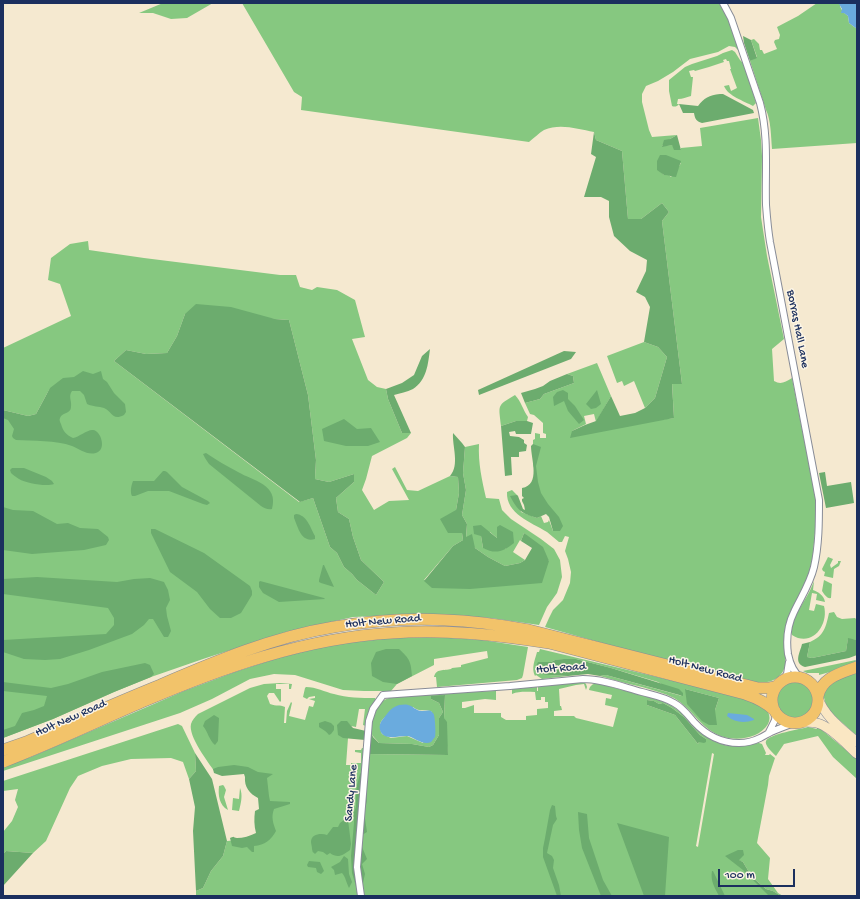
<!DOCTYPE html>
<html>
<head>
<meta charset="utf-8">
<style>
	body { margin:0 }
	#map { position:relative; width:860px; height:899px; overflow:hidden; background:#f5e9d0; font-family:"Gochi Hand",sans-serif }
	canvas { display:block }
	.frame { position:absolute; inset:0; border:4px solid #1b2f5e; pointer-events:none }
	.scale { position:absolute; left:718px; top:869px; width:77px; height:18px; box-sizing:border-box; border:2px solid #1b2f5e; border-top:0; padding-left:5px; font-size:12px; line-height:14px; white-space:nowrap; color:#1b2f5e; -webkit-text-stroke:3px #fcf5e5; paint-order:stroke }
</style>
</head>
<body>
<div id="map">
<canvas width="860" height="899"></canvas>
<div class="frame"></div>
<div class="scale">100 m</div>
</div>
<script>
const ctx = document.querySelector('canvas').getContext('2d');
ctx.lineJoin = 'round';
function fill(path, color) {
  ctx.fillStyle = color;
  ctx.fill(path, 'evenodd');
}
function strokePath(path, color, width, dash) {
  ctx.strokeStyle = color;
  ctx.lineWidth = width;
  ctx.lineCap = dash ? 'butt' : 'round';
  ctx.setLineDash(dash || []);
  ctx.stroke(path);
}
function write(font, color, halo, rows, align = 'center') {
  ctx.font = font + ' "Gochi Hand",sans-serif';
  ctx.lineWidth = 3;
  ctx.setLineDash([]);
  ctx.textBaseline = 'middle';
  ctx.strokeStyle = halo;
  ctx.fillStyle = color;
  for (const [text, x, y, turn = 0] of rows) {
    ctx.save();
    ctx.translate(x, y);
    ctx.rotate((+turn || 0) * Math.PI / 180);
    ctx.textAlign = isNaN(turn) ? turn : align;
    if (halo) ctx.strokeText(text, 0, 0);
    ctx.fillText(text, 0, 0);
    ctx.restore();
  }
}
fill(new Path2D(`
	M 163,3 L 213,3 L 187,18 L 171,19 L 153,13 L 139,13 Z
	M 242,3 L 719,3 L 729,20 L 740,52 L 735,47 L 729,46 L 718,52 L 690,59 L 673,72 L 658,81 L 646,86 L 642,94 L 642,102 L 649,130 L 652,137 L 677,135 L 670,139 L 662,146 L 672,145 L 681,150 L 681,148 L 702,146 L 700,128 L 758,118 L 761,140 L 762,156 L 761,217 L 767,256 L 784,339 L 772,349 L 774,381 C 781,385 785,382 792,378 L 816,501 L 816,522 L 811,573 L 794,606 L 786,656 L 785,656 C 785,659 786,663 785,666 C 783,675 775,681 767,682 L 766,684 L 760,684 L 645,655 L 545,627 L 549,618 L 553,610 L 563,600 L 570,583 L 571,572 L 568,559 L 565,551 L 569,537 L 565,536 L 562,542 L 559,542 C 555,539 551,535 547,532 C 531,522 506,514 507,492 L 512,490 L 518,496 L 517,495 L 521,512 L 537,518 L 541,516 L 544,523 L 548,522 L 549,520 L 553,531 L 560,530 L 542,502 L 533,464 L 533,440 L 535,439 L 535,433 L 540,434 L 540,438 L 546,438 L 546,434 L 543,433 L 543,423 L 534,415 L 530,414 L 525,403 L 540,399 L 544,394 L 574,383 L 573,376 L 567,374 L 597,363 L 611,396 L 596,422 L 594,414 L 584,416 L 586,424 L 572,431 L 674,418 L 672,383 L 682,384 L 662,221 L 669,212 L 662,203 L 641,219 L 628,219 L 622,151 L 596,140 L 594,132 C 578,129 560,123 544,130 C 539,133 534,138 529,142 L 301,110 L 302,97 L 294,92 ZM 681,163 L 678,168 L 671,177 L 669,175 L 664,175 L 661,172 Z
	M 817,3 L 840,3 C 839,8 844,13 848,16 L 849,23 L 857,29 L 857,143 L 772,149 C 771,137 771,120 766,110 L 750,61 L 757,57 L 751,40 L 754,39 L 759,44 L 760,50 L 762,50 L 764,54 L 777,49 L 774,42 L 775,40 L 779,39 L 780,35 L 777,27 L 798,16 Z
	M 732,50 L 735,52 L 740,60 L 745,65 L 756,103 L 753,106 C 744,101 728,96 724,86 L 729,85 L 731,91 L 737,88 L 730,69 L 731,69 L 729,61 L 727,61 L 726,59 L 723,60 L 724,62 L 709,67 L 695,71 L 694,70 L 689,71 L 691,77 L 693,77 L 691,96 C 686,97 683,99 678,99 L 677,104 L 679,104 C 677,107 674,107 672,106 L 669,91 L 669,80 L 685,67 L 692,64 L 717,56 L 723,53 Z
	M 88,241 L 89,250 L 144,258 L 280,275 L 296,275 L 300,287 L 312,290 L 317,287 L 337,290 L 355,300 L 365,337 L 352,339 L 368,380 L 377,387 L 386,389 L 388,399 L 402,433 L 411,433 L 407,438 L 372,456 L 366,479 L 362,490 L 374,510 L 389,501 L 409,500 L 392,469 L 395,467 L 407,490 L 418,491 L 450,476 L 458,477 L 459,493 L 456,510 L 462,533 L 463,540 L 453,546 L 424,580 L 549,561 L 524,533 L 521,541 L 520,540 L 513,552 L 525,560 L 520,563 L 505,566 L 488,557 L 475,548 L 466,538 L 467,524 L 462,515 L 466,490 L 463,473 L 465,447 L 479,444 C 478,463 482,480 486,498 L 499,499 L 502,510 L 511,519 L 541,539 L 554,549 L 560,560 L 562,577 L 557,593 L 547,607 L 539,625 L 491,618 L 428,614 L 353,617 L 286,632 L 203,659 L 151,677 L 114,692 L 53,719 L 3,738 L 3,416 L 33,425 L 50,388 L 36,414 L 28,416 L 3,410 L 3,348 L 71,316 L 60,284 L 48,280 L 51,258 L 70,244 ZM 185,314 L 275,319 L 289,320 L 308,395 L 316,460 L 315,479 L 329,482 L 354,474 L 354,482 L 336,498 L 338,512 L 349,519 L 353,537 L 361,560 L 384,582 L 376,595 L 357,580 L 352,574 L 344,567 L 337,553 L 330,547 L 313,498 L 299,502 L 114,361 L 126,350 L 146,354 L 167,353 L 177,336 ZM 497,527 L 506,549 L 483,548 L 481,536 L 490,532 L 497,538 Z
	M 644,342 L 658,347 L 667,357 L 655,398 L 645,408 L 634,381 L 624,386 L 622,381 L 617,383 L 607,356 Z
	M 515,395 C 521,401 523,410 528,417 L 527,421 L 516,421 L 501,426 C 499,405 496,406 515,395 Z
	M 828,557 L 833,559 L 830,565 L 831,568 L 838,563 L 838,561 L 841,561 L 839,566 L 834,569 L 833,578 L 824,576 L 825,572 L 823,571 L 822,569 Z
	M 824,580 L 832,584 L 831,598 C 827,599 824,594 822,591 Z
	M 814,581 L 813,590 C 818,592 824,595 825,602 L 816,600 L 817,594 L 812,593 L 809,610 L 814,611 L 816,604 L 824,606 C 829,625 812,648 792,635 C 789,622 801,607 807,596 C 810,591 812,586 814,581 Z
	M 834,612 L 837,617 L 842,619 L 855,618 L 857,620 L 857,640 L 848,639 L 846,651 L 812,658 L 807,657 L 810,642 C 824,636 826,627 829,613 Z
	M 435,637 L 482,640 L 528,647 L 523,675 L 522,678 L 517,680 L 437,687 L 436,677 L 434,677 C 436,668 444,671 451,669 L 452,668 L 461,667 L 461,665 L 488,658 L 487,651 L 434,659 L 434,665 L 397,684 L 391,691 L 364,691 L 343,690 L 295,675 L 274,674 L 250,679 L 212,699 L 180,713 L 3,771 L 3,766 L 31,757 L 184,691 L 235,672 L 275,659 L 310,650 L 336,644 L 392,638 Z
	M 540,649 L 745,698 C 752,701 764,705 768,712 C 770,716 770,720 768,724 C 760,738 738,741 724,737 C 702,731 693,709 674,698 C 664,693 652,690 642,687 C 628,684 614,680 600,676 L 606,675 L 682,696 L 658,682 L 611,668 L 576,659 L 555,660 L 551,662 L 539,662 L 548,675 L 568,676 L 542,679 L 536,675 L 535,676 C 531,668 535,660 537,652 L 539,652 ZM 685,689 L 719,698 L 715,710 Z
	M 856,660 L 855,663 L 837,670 L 819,675 L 819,673 L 807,673 L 803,671 Z
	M 857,671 L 857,736 L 828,710 L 829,709 L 826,705 L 823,694 L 828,684 Z
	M776 701a19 19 0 1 1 38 0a19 19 0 1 1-38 0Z
	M 584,682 L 586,684 L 587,687 L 586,690 L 584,684 L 576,685 L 559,689 L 560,706 L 561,706 L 562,710 L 554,711 L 554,716 L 574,716 L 576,718 L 613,727 L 618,708 L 605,705 L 606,698 L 611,699 L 612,695 L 589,690 C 590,686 592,684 597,683 L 662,701 L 672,706 L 685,715 L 701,733 L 714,741 L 727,746 L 741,746 L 758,743 L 759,743 L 762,744 L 766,753 L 765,755 L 769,755 L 770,754 L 775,758 L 769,776 L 768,785 L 757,843 L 770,858 L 768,879 L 778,893 L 783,896 L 781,896 L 773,891 L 766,889 L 752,877 L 743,862 L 732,858 L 770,896 L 363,896 L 359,866 L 363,835 L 368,754 L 448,755 L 444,718 L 445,695 L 431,699 L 439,703 L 443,712 L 439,718 L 439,735 L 433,745 L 429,747 L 412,744 L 379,743 C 376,739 371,735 370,730 C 369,722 377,706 383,701 C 385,699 389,698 392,697 L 455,692 L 496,691 L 496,700 L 485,699 L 462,702 L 462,708 L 465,708 L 474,705 L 474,713 L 501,713 L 501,717 L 506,720 L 526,720 L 526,716 L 537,715 L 537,709 L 548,708 L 548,702 L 545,702 L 545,697 L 541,697 L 541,700 L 536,700 L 535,692 C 528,692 519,691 512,694 L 512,689 L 537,687 L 537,691 L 538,691 L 538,686 ZM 647,700 L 654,701 L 659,704 L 663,703 L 672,708 L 684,717 L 700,735 L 706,739 L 699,742 L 698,744 L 675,715 L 647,705 ZM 413,707 C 420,713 425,708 432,712 L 423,743 L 407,736 L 391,738 L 382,734 C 379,727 379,722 385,717 ZM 712,753 L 714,754 L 698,847 L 696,846 Z
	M 280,683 L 292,684 L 291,689 L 289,689 L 289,684 L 276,684 L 276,689 L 281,689 L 281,701 L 280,702 L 274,693 L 269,693 L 267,696 L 270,704 C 277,707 279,704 285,707 L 284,723 L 286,723 L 287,711 L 291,702 L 292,703 L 289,716 L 305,720 L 309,706 L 313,707 L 315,701 L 309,699 L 315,698 L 315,696 L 309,697 L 307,699 L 303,697 L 305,688 L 306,687 C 316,687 325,692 334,694 C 347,698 361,698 375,698 L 376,700 L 369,710 L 366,726 L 363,725 L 365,709 L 359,709 L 356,727 L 351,726 L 347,722 L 348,738 L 346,765 L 351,765 L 351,763 L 361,763 L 361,753 L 355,752 L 355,750 L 361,750 L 362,748 L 364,748 L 354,867 L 358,896 L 196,896 L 196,891 L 203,888 L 211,871 L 223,856 L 227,841 L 270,837 L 266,774 L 215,772 C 208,762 188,736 191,724 C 192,720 195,717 198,714 L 250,688 L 264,684 Z
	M 178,724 L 182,726 L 195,753 L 196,771 L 189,779 L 183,762 L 171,758 L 131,759 L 102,766 L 78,776 L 70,788 L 46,841 L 33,853 L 6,851 L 3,854 L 3,832 L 12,821 L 18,807 L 15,800 L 18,789 L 3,791 L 3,781 Z
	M 808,727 L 817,729 L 817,727 L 822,730 L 857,759 L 857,779 L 833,757 L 818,736 L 784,744 L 776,756 C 773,753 764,745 766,741 C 769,734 801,729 808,727 Z
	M 223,785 L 224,786 L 226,790 L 224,797 L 228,810 C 219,805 218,795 219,786 Z
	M 240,788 C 243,795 241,803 239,811 L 232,810 L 233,798 L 239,799 Z`), '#86c880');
fill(new Path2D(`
	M 743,36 L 751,40 L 757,58 L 750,61 L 744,43 Z
	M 720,94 L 723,94 L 753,110 L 754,113 L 702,123 C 696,121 695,119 694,113 L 683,113 L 679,104 L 698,106 C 704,98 709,95 720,94 Z
	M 594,132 L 596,140 L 622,151 L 628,219 L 641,219 L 662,203 L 669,212 L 662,221 L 682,384 L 672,384 L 674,418 L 570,438 L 572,431 L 585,425 L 596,421 L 611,396 L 620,416 L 635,413 L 645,408 L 655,398 L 667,357 L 658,347 L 644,342 L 650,307 L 645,297 L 636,292 L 646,271 L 647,260 L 630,251 L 614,236 L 609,217 L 609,201 L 601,197 L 584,197 L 596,157 L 591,154 Z
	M 677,135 L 681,150 L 674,150 L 672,145 L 662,147 L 664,140 L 670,139 Z
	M 660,155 L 666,155 L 681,161 L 676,177 C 672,177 669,175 664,175 L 657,170 L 657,161 Z
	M 196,304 L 231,307 L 275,319 L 289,320 L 308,395 L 316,460 L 315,479 L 329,482 L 354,474 L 354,482 L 336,498 L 338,512 L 349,519 L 353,537 L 361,560 L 384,582 L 376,595 L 357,580 L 352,574 L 344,567 L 337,553 L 330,547 L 313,498 L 300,502 L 114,361 L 126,350 L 146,354 L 167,353 L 177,336 L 185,314 Z
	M 430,349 C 428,364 427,380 413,389 C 407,392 400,393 394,395 L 411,433 L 402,433 L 388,399 L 386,389 L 402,383 L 414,375 L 422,356 Z
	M 564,351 L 576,352 L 571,359 L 479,395 L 478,390 Z
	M 83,371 L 93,374 L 101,371 L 103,379 L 107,382 L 114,393 L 125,404 L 126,412 L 124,415 C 112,421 113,412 104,408 C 99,406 93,407 87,404 L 84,395 L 80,391 L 72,391 C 68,397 72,400 71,407 C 71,414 62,412 60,418 C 59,420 60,422 61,424 C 63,431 66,435 73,438 C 79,437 88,429 93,430 C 101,431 106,448 98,452 C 89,457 80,449 72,446 C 56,440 33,441 16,440 L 13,438 L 12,436 L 14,429 L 8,420 L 3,418 L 3,410 L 28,416 L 36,414 L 50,388 L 63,378 L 74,377 Z
	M 567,374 L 573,376 L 574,383 L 544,394 L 540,399 L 525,403 L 521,393 L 535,389 L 543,386 L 550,381 Z
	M 563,390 L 568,393 L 568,399 L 575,406 L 584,420 L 579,424 L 568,411 L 564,401 L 554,406 L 553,397 L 557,392 Z
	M 597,390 L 601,404 L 596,408 L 591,409 L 586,404 Z
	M 344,419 L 357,429 L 371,428 L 380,442 L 368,446 L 346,446 L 324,441 L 322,429 Z
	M 516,421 L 527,421 L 533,423 L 531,434 L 516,434 L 515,431 L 509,432 L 510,436 L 519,437 L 524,440 L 524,443 L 527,445 L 526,451 L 519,452 L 519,457 L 511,457 L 512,475 L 505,476 L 501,426 Z
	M 453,433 L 462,443 L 465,447 L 463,473 L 466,490 L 462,515 L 467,524 L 466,537 L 472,534 L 475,548 L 488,557 L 505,566 L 520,563 L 525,560 L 532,548 L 521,541 L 524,533 L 543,547 L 549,561 L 542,583 L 470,589 L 432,588 L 424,581 L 453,546 L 463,540 L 462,533 L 448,533 L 440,519 L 456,510 L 459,493 L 458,477 L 450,476 C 460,465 452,446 453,433 Z
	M 533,444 L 541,447 L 536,466 L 538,482 L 541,493 L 548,504 L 559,517 L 563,526 L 560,531 L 553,531 L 549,517 L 546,514 L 537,518 C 521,513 518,511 510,496 L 517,495 L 518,496 L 523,509 L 525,510 L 524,505 L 522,501 L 522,499 L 524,498 L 522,496 L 522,488 C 541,485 531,459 531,446 Z
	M 206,453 C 216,460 227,466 238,472 C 253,481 279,484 272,509 C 268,510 264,508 261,506 L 209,464 L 205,458 L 203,454 Z
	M 12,468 L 24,468 L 46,477 L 52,481 L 54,484 C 46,487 26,483 19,479 C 16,477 13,475 11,473 L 10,470 Z
	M 163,471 L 165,471 L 167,472 L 182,487 L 208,501 L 210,503 L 207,505 L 203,504 L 169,491 L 148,491 L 135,496 L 132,496 C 130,492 131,486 133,481 L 154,481 Z
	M 825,472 L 827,486 L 851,482 L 854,503 L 826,508 L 819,473 Z
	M 3,507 L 13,510 L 33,511 L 57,524 L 68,523 L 80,528 L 98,529 L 108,537 L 109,540 L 106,545 L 84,550 L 32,554 L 3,550 Z
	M 296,514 C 307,515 310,527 315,536 L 315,539 C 301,543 298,527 294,518 L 294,515 Z
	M 481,525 L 497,538 L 497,527 L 500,525 L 513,532 L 514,543 C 504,551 496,555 483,548 L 481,536 L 474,534 L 473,526 Z
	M 151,529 L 155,529 L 204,553 L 250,586 L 252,591 L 252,595 L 241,613 L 231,618 L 220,618 L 210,609 L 197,592 L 170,572 L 151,533 Z
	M 323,565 L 324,565 L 334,587 L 321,583 L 319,582 L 319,580 Z
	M 37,577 L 117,582 L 134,579 L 150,578 L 164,582 L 168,590 L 170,600 L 166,608 L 167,616 L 171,631 L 168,637 L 164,637 L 153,619 L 149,619 L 144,625 L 132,634 L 89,650 L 60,659 L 45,660 L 24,659 L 3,652 L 3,640 L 106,634 L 114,625 L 114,618 L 108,608 L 3,594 L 3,579 Z
	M 260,581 L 324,598 L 325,599 L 279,602 L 263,593 L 259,587 L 259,582 Z
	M 848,638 L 857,640 L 857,655 L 849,658 L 805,667 C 793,663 800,653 802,644 L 810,642 L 807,657 L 812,658 L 846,651 Z
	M 386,649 L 399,649 C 410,659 411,662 412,676 L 397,684 L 383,682 L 372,676 L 371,663 L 376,652 Z
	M 564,659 L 576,659 L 611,668 L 679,689 L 683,693 L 683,696 L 606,675 L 600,676 L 588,674 L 568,676 L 548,675 L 536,673 L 535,668 L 538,662 L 551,662 L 555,660 Z
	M 145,663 L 150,665 L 154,674 L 151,677 L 114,692 L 53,719 L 3,738 L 3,730 L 15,726 L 22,713 L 34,710 L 44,706 L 47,696 L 3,691 L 3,682 L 51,688 L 68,684 L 102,672 Z
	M 685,689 L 719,698 L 715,710 L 717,725 L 709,725 L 702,721 L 687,704 Z
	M 445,695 L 444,718 L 447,722 L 448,755 L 368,754 L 370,729 L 373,737 L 379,743 L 412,744 L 429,747 L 433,745 L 439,735 L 439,718 L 443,712 L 439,703 L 431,699 L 431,696 Z
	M 647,700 L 654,701 L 659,704 L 663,703 L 672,708 L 684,717 L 700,735 L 706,739 L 706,742 L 704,743 L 699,742 L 698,744 L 675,715 L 647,705 Z
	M 214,715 L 219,718 L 218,741 L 215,745 C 209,740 208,732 203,726 L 205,721 Z
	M 325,721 L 331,723 L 334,726 L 334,730 L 331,734 L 329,735 C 325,730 323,730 319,727 L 319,723 Z
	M 341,721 L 347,721 L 353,728 L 366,731 L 365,740 L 343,738 L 338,735 L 337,725 Z
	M 195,753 L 212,779 L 227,841 L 223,856 L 211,871 L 203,888 L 196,891 L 193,831 L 195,807 L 189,779 L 196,771 Z
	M 234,765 L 248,767 L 258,772 L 273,774 L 267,778 L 269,796 L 270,801 L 290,802 L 290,804 L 274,809 C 271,817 273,823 276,831 C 271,840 265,845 254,846 L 254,852 L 252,852 L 247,847 L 242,848 L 232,846 L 230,838 C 237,836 230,837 237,838 C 243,838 250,836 256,833 C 254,826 254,818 255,811 L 259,809 L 258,798 C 250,794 244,787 245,777 L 244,774 L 222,776 L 214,773 L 213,769 L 218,767 Z
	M 363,770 L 367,772 L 367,801 L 364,812 L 367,832 L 362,835 L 360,842 L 367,859 L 362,864 L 365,874 L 363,883 L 359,891 L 357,890 L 352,873 L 351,856 L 354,823 L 354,812 L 356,807 L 356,797 L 357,785 L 360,774 Z
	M 552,805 L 555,806 L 556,816 L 557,819 L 553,825 L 547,853 L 552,856 L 554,860 L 553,868 L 559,885 L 561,896 L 557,896 L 543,857 L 543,848 L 545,838 L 550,810 Z
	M 578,812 L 587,814 L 589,838 L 603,880 L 612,896 L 601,896 L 582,848 L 579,830 Z
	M 344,820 L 348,820 L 351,844 L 350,850 C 343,855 338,859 330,853 L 327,855 L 323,852 L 318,851 L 315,854 C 312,851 313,853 312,849 C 312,846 311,844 311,842 C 311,834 321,833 327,835 L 333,827 L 338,827 L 340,823 Z
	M 617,823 L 669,837 L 665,896 L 644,896 Z
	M 738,850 L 743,850 L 744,855 L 739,860 L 743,862 L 752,877 L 766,889 L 773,891 L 781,896 L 769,896 L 743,870 L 725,856 Z
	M 6,851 L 33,853 L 3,886 L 3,854 Z
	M 344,856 L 348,859 L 349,874 L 352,882 L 349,888 C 346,882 346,878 342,873 L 335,875 L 334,870 L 331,867 L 340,862 Z
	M 309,861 L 320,862 L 324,871 L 321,874 L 317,872 L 316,868 L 308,867 L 307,865 Z
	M 712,871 L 713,871 L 714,873 L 725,896 L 719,896 C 715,888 710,881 712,871 Z`), '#6cac6e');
fill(new Path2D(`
	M 840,3 L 857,3 L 857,29 L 849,23 L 848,16 L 844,13 L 841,13 L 842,9 L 839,4 Z
	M 399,705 C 402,705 405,704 408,705 C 413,706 416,711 422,711 C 425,711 428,710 431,711 C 432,712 434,714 434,715 C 435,719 436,733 435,737 C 434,738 432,741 431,742 C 424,746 415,738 408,736 C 400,735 384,742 380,730 C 379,726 380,722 383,719 C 389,712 390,708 399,705 Z
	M 728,713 L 747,715 L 754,719 L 754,720 C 745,723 735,723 727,716 Z`), '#6aabde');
const street = new Path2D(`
	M 723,3 L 731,18 L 760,103 C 769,137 765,171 766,205 C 767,218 768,230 770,242 L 819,500 C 819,522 819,545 814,567 C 810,584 801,597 794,612 C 787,626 786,639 788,654 C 790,664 793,672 801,678
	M 782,681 L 787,674 L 789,662
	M 769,732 L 775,720 L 776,712
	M 361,896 L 357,867 L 369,721 L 373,709 L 383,695 L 510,686 L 583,679 C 603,679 623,687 642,692 C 653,695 665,697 674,703 C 682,707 688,715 694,722 C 706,735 721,743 739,743 C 746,743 754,741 760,738 C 764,736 767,734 771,732 C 778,729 786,726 794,723`);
const secondary = new Path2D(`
	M 818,698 C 825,717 842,729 857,742
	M 804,722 C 809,722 815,722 820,724 C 833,729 847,745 857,754`);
const highway = new Path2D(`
	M772 700a23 23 0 1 1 46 0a23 23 0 1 1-46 0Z
	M 818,696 C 822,677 841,673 857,667
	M 3,750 L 26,742 C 71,723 115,703 160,685 C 216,661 273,637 334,627 C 370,621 409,618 445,620 C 474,621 501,625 529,630 L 758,688 L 769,688 L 777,686
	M 3,762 C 50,744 96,722 142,702 C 221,668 305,638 392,633 C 444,629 497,635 549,643 L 745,694 C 757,698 766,702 775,711`);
strokePath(street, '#888c97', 8);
strokePath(secondary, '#888c97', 10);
strokePath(highway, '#888c97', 12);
strokePath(street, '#fff', 6);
strokePath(secondary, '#fae7c3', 9);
strokePath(highway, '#f2c36a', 11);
write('12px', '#1b2f5e', '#fcf5e5', [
	["Borras Hall Lane",797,329,79],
	["Holt New Road",383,622,-5],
	["Holt Road",561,669,-4],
	["Holt New Road",705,670,15],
	["Holt New Road",71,719,-24],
	["Sandy Lane",352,793,-85]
]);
</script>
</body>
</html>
